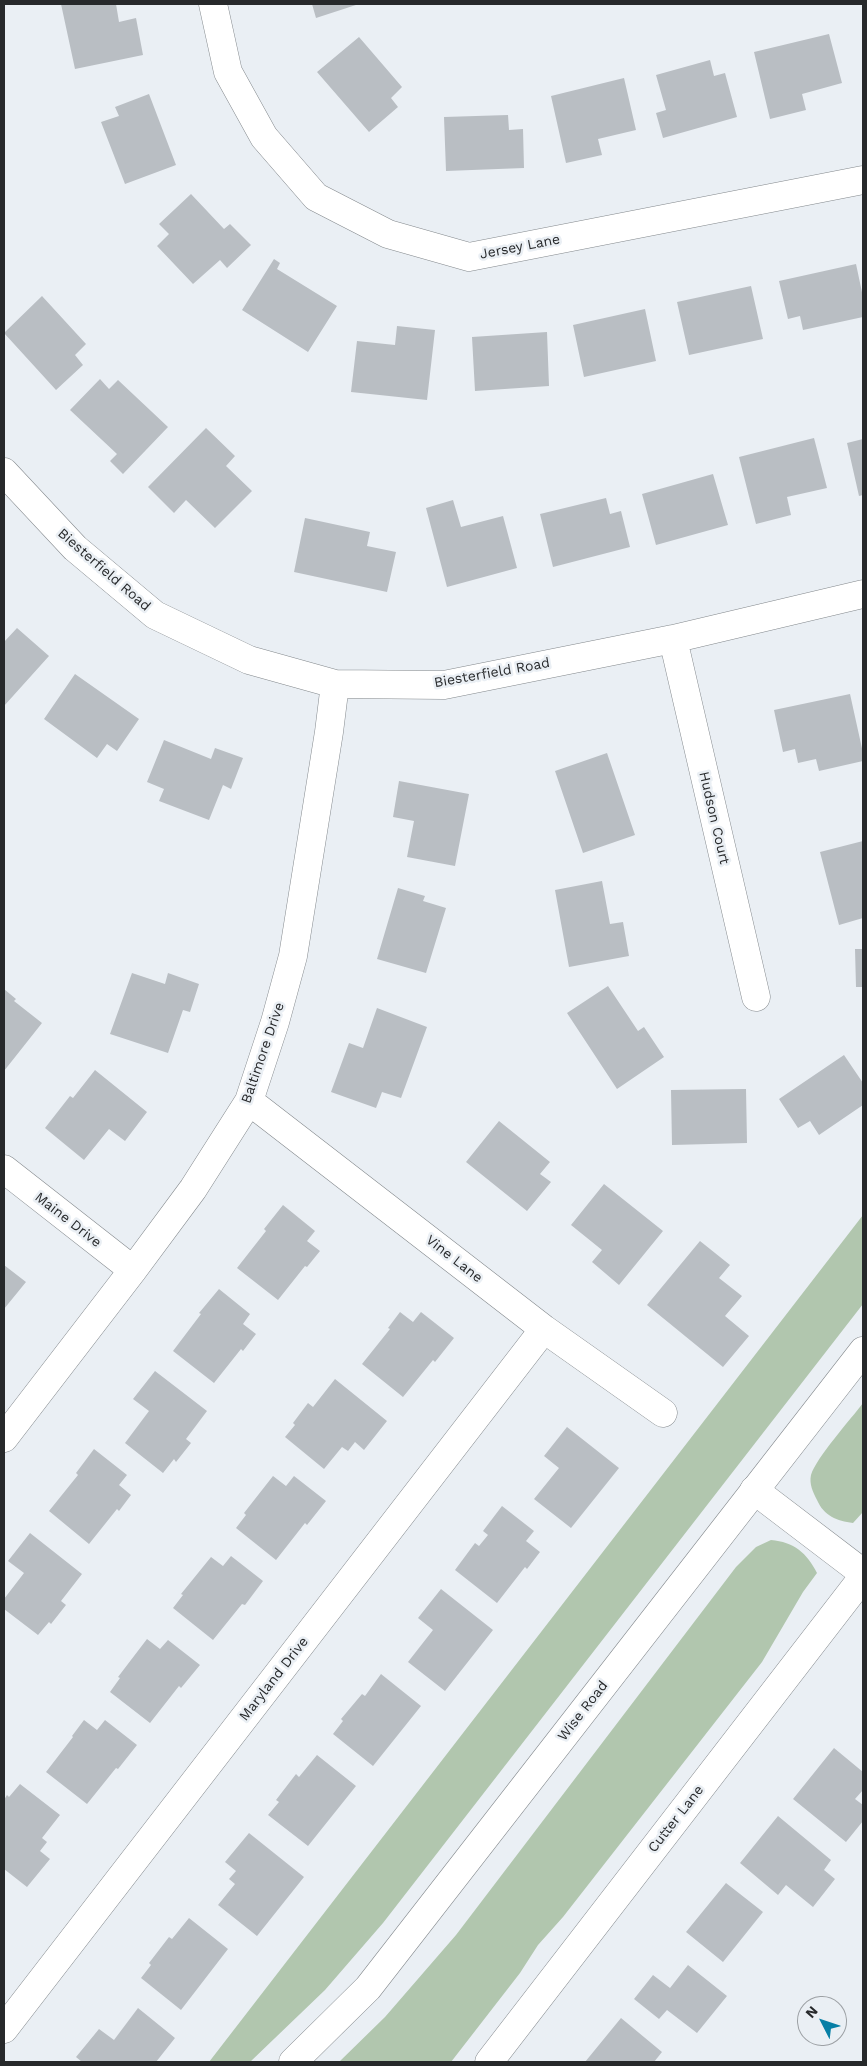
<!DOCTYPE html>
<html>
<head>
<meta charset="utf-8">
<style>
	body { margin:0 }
	#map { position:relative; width:867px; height:2066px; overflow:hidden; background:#eaeff4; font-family:"Work Sans",sans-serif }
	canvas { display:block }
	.frame { position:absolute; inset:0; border:5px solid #27292b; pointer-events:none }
	.north { position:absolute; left:797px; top:1996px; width:50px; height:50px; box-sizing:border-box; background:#eaeff4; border:1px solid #9ca0a4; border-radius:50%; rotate:311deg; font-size:14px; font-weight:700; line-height:20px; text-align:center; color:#27292b }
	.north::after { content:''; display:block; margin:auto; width:18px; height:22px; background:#077fa6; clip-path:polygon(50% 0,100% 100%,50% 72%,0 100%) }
</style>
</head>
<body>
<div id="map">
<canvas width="867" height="2066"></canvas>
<div class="frame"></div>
<div class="north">N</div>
</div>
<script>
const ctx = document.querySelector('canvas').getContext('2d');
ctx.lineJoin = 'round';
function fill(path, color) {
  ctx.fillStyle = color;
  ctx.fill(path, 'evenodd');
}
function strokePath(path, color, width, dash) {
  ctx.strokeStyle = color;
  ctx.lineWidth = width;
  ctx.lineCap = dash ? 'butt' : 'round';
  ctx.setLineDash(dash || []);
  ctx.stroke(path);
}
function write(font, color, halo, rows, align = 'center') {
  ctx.font = font + ' "Work Sans",sans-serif';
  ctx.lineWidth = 5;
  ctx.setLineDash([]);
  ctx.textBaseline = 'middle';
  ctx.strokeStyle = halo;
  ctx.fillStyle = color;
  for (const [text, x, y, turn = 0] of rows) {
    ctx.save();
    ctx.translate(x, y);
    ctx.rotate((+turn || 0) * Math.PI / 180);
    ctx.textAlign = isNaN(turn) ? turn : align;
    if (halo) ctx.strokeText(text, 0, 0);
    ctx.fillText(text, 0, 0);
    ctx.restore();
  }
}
fill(new Path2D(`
	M 863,1215 L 863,1304 L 383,1923 L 325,1990 L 250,2062 L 209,2062 Z
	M 863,1403 L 863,1512 L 853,1523 C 837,1521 824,1516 817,1500 C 813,1492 809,1484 811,1475 C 816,1458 851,1419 863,1403 Z
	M 771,1540 C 794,1542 807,1553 817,1573 L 803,1592 L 762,1662 L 563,1917 L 538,1945 L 520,1973 L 451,2062 L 339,2062 L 385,2017 L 456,1935 L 736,1567 L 756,1547 Z`), '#b1c6ae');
fill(new Path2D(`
	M 61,4 L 116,4 L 119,22 L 136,18 L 143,55 L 75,69 Z
	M 312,4 L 359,4 L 316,18 Z
	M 829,34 L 842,83 L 802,94 L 806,110 L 770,119 L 754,52 Z
	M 359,37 L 402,87 L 391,98 L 398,107 L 369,132 L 317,72 Z
	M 710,60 L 714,76 L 725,73 L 737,117 L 663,138 L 656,113 L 666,110 L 656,75 Z
	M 624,78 L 636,130 L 598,139 L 602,155 L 566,163 L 551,96 Z
	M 149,94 L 176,165 L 125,184 L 101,122 L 119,116 L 115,107 Z
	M 508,115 L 509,130 L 523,129 L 524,168 L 446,171 L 444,117 Z
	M 191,194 L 224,229 L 230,224 L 251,245 L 227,268 L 220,260 L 193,284 L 157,246 L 169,234 L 159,224 Z
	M 274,259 L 280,263 L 277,269 L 337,306 L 308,352 L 242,310 Z
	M 856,264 L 863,297 L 863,317 L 803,330 L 800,316 L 788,319 L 779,281 Z
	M 751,286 L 763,339 L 689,355 L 677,302 Z
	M 42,296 L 86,344 L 75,355 L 83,365 L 56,390 L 4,333 Z
	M 645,309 L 656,361 L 584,377 L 573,325 Z
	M 397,326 L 435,330 L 427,400 L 351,392 L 357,341 L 395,345 Z
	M 547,332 L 549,386 L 475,391 L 472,337 Z
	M 100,379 L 109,389 L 118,380 L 168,427 L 123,474 L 110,461 L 117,454 L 70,410 Z
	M 206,428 L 235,456 L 226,466 L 252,491 L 215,528 L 186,500 L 174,513 L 148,487 Z
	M 814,438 L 827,488 L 787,497 L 791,515 L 756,524 L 739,457 Z
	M 863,439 L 863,495 L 859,496 L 847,443 Z
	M 713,474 L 728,525 L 656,545 L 642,494 Z
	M 606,498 L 610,514 L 621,511 L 630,547 L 553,567 L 540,514 Z
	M 453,500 L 461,527 L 503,516 L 517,568 L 447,587 L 426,508 Z
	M 305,518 L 370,532 L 367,546 L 396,552 L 387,592 L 294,572 Z
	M 17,628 L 49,656 L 4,706 L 4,642 Z
	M 75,674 L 139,719 L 117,751 L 107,744 L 97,758 L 44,719 Z
	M 850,694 L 863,753 L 863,761 L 819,771 L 816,759 L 798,763 L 795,749 L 783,752 L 774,710 Z
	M 164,740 L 211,759 L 215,748 L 243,758 L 231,789 L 223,785 L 209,820 L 159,801 L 164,789 L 147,782 Z
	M 607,753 L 635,835 L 583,853 L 555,771 Z
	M 399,781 L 469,794 L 455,866 L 407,857 L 414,821 L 393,817 Z
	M 863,841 L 863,918 L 839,925 L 820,852 Z
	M 602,881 L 610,924 L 623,922 L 629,956 L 569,967 L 555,890 Z
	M 398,888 L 425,896 L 423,901 L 446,908 L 426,973 L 377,959 Z
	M 855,949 L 863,949 L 863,987 L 856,987 Z
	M 132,973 L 165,984 L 168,973 L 199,984 L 190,1012 L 183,1010 L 168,1053 L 110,1034 Z
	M 608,986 L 638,1031 L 644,1027 L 664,1057 L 617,1089 L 567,1013 Z
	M 4,989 L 16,999 L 14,1001 L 42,1023 L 4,1071 Z
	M 377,1008 L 427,1027 L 401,1098 L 382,1092 L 376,1108 L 331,1092 L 349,1043 L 363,1048 Z
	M 844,1055 L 863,1083 L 863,1105 L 819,1135 L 810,1121 L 798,1128 L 779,1099 Z
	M 95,1070 L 147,1112 L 125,1141 L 109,1129 L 84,1160 L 45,1128 L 70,1096 L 73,1098 Z
	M 746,1089 L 747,1143 L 672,1145 L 671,1090 Z
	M 499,1121 L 550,1162 L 540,1174 L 551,1182 L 527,1211 L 466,1162 Z
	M 604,1184 L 663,1231 L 619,1285 L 592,1262 L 602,1250 L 571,1225 Z
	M 283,1205 L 315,1231 L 307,1241 L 320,1251 L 307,1267 L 305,1266 L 278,1300 L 237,1268 L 266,1231 L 264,1229 Z
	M 700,1241 L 730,1265 L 719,1278 L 742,1296 L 725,1316 L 749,1336 L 723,1367 L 647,1305 Z
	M 4,1265 L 26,1282 L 4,1309 Z
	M 219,1289 L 250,1314 L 243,1324 L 256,1334 L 243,1351 L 241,1349 L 214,1383 L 173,1351 L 201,1314 L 199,1313 Z
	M 400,1312 L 413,1322 L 421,1312 L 454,1338 L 435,1362 L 433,1360 L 403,1397 L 362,1364 L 390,1329 L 388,1328 Z
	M 155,1371 L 207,1411 L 186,1439 L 191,1443 L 176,1462 L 174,1459 L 163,1473 L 125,1443 L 149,1411 L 133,1399 Z
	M 335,1379 L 387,1421 L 364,1450 L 355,1442 L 348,1451 L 342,1447 L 324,1469 L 285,1437 L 295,1425 L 293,1423 L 308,1403 L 313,1407 Z
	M 567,1427 L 619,1468 L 571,1528 L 534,1499 L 559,1468 L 544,1456 Z
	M 94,1449 L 127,1475 L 119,1485 L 131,1495 L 119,1511 L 117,1509 L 89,1544 L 49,1511 L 78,1475 L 76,1473 Z
	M 273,1476 L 286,1486 L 294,1476 L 326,1501 L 307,1525 L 305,1523 L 276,1560 L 236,1528 L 246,1515 L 244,1513 Z
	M 502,1506 L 534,1531 L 526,1541 L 540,1552 L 527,1569 L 525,1567 L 497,1603 L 455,1570 L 475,1543 L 479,1546 L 488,1535 L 483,1531 Z
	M 30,1533 L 82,1574 L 61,1601 L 66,1605 L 51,1624 L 49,1622 L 38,1635 L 4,1609 L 4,1599 L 24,1573 L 8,1561 Z
	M 231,1556 L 263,1581 L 245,1605 L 242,1604 L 213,1640 L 173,1608 L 183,1595 L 181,1594 L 211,1557 L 223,1566 Z
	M 441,1589 L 493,1630 L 445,1691 L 408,1662 L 433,1630 L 418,1618 Z
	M 147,1639 L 160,1649 L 168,1640 L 200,1665 L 181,1688 L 179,1686 L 150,1723 L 110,1692 L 120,1678 L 118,1677 Z
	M 381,1674 L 421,1706 L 373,1766 L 333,1734 L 343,1721 L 341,1719 L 362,1694 L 365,1696 Z
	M 84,1720 L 97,1730 L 105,1720 L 137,1745 L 118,1769 L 116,1768 L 87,1804 L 46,1772 L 73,1737 L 72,1736 Z
	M 834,1748 L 863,1772 L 863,1790 L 855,1799 L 863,1805 L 863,1821 L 846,1842 L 793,1799 Z
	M 317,1755 L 356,1786 L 308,1846 L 268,1815 L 279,1802 L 276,1800 L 296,1774 L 299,1777 Z
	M 20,1784 L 60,1815 L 42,1838 L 47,1842 L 40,1851 L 50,1859 L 27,1887 L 4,1869 L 4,1800 L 7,1795 L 9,1797 Z
	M 778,1816 L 831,1860 L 824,1870 L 835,1879 L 813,1907 L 786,1885 L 778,1895 L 740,1863 Z
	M 249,1833 L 304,1877 L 257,1936 L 218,1905 L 235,1884 L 229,1879 L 236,1871 L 225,1862 Z
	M 726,1883 L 763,1912 L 723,1962 L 686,1932 Z
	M 189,1918 L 228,1949 L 181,2010 L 141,1978 L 151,1965 L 149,1963 L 169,1937 L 172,1939 Z
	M 688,1965 L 727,1996 L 697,2033 L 667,2010 L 659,2019 L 634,1999 L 653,1975 L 670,1988 Z
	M 138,2008 L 175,2038 L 156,2062 L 82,2062 L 76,2057 L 99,2029 L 114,2040 Z
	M 621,2018 L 662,2052 L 654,2062 L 585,2062 Z`), '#b9bec3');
const street = new Path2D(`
	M 213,4 L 228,72 L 264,137 L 316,197 L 388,234 L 469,257 L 863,180
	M 4,472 L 75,548 L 155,615 L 249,660 L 335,684 L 444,685 L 673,639 L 863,594
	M 673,639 L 756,997
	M 249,1101 L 544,1329 L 663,1413
	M 4,1169 L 133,1270
	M 4,1438 L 133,1270 L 193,1189 L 249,1101 L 275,1022 L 293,956 L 329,732 L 335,684
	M 754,1490 L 863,1573
	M 4,2029 L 544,1329
	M 489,2062 L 863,1577`);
const secondary = new Path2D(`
	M 293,2062 L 368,1988 L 863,1351`);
strokePath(street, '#83888c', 29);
strokePath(secondary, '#83888c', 29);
strokePath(street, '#fff', 28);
strokePath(secondary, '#fff', 28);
write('14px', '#27292b', '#eaeff4', [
	["Jersey Lane",520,247,-11],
	["Biesterfield Road",104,570,41],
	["Biesterfield Road",492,673,-10],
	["Hudson Court",714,818,77],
	["Baltimore Drive",263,1053,-71],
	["Maine Drive",68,1220,38],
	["Vine Lane",454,1259,38],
	["Maryland Drive",274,1679,-52],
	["Wise Road",583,1711,-52],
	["Cutter Lane",676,1819,-52]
]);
</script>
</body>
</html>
